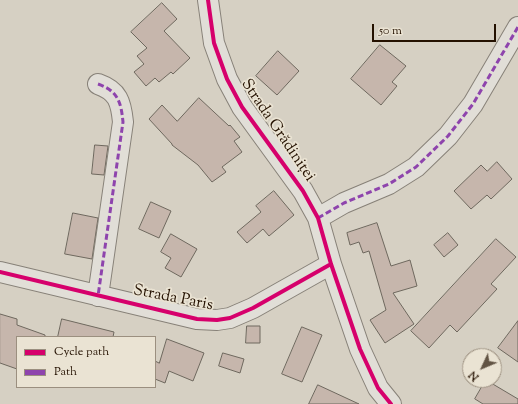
<!DOCTYPE html>
<html>
<head>
<meta charset="utf-8">
<style>
	body { margin:0 }
	#map { position:relative; width:518px; height:404px; overflow:hidden; background:#d6d0c3; font-family:"Sorts Mill Goudy",serif }
	canvas { display:block }
	.legend { position:absolute; left:16px; top:336px; width:140px; height:52px; box-sizing:border-box; background:#eae3d3; border:1px solid #9b8f7f; margin:0; padding:5px 7px; list-style:none; font-size:12px; color:#241100 }
	.legend li { display:flex; align-items:center; gap:8px; height:20px }
	.legend b { width:20px; border:1px solid #9b8f7f }
	.north { position:absolute; left:462px; top:348px; width:40px; height:40px; box-sizing:border-box; background:#eae3d3; border:1px solid #9b8f7f; border-radius:50%; rotate:226deg; font-size:11px; font-weight:700; line-height:16px; text-align:center; color:#241100 }
	.north::after { content:''; display:block; margin:auto; width:14px; height:18px; background:#625444; clip-path:polygon(50% 0,100% 100%,50% 72%,0 100%) }
	.scale { position:absolute; left:372px; top:24px; width:124px; height:18px; box-sizing:border-box; border:2px solid #241100; border-top:0; padding-left:5px; font-size:12px; line-height:14px; white-space:nowrap; color:#241100; -webkit-text-stroke:3px #eae3d3; paint-order:stroke }
</style>
</head>
<body>
<div id="map">
<canvas width="518" height="404"></canvas>
<ul class="legend">
<li><b style="height:5px;background:#d6006c"></b>Cycle path</li>
<li><b style="height:5px;background:#8e44ad"></b>Path</li>
</ul>
<div class="north">N</div>
<div class="scale">50 m</div>
</div>
<script>
const ctx = document.querySelector('canvas').getContext('2d');
ctx.lineJoin = 'round';
function fill(path, color) {
  ctx.fillStyle = color;
  ctx.fill(path, 'evenodd');
}
function strokePath(path, color, width, dash) {
  ctx.strokeStyle = color;
  ctx.lineWidth = width;
  ctx.lineCap = dash ? 'butt' : 'round';
  ctx.setLineDash(dash || []);
  ctx.stroke(path);
}
function write(font, color, halo, rows, align = 'center') {
  ctx.font = font + ' "Sorts Mill Goudy",serif';
  ctx.lineWidth = 3.5;
  ctx.setLineDash([]);
  ctx.textBaseline = 'middle';
  ctx.strokeStyle = halo;
  ctx.fillStyle = color;
  for (const [text, x, y, turn = 0] of rows) {
    ctx.save();
    ctx.translate(x, y);
    ctx.rotate((+turn || 0) * Math.PI / 180);
    ctx.textAlign = isNaN(turn) ? turn : align;
    if (halo) ctx.strokeText(text, 0, 0);
    ctx.fillText(text, 0, 0);
    ctx.restore();
  }
}
const building = new Path2D(`
	M 162,3 L 177,19 L 164,31 L 190,58 L 173,74 L 171,72 L 159,82 L 155,78 L 146,86 L 134,72 L 144,64 L 137,56 L 147,48 L 131,32 Z
	M 380,45 L 406,66 L 392,82 L 397,86 L 381,105 L 351,79 Z
	M 278,51 L 299,71 L 277,95 L 256,76 Z
	M 199,98 L 229,126 L 230,125 L 240,137 L 234,141 L 242,152 L 222,167 L 226,172 L 212,182 L 198,165 L 172,145 L 172,144 L 149,119 L 162,105 L 177,121 Z
	M 95,145 L 108,146 L 104,175 L 92,174 Z
	M 497,162 L 512,179 L 491,199 L 487,195 L 471,209 L 454,191 L 481,165 L 487,171 Z
	M 274,191 L 294,215 L 269,236 L 263,229 L 247,243 L 237,232 L 261,212 L 256,206 Z
	M 151,202 L 171,211 L 159,238 L 139,229 Z
	M 73,213 L 98,218 L 92,259 L 65,254 Z
	M 377,223 L 391,266 L 410,260 L 417,286 L 393,293 L 414,324 L 385,343 L 370,320 L 386,310 L 369,251 L 363,253 L 359,242 L 350,245 L 347,233 Z
	M 448,233 L 458,245 L 444,257 L 434,245 Z
	M 171,234 L 197,249 L 181,277 L 165,268 L 171,258 L 161,252 Z
	M 496,239 L 516,257 L 491,284 L 497,289 L 457,332 L 450,325 L 429,348 L 411,331 Z
	M 0,314 L 17,319 L 17,325 L 45,335 L 45,337 L 17,337 L 17,369 L 0,363 Z
	M 62,319 L 114,332 L 113,337 L 58,337 Z
	M 518,321 L 518,362 L 498,348 Z
	M 247,326 L 260,326 L 260,343 L 246,343 Z
	M 302,327 L 322,335 L 302,382 L 282,374 Z
	M 167,339 L 204,353 L 193,381 L 169,371 L 165,383 L 155,379 L 155,361 L 159,363 Z
	M 223,353 L 244,359 L 240,373 L 219,366 Z
	M 486,380 L 518,399 L 518,404 L 483,404 L 475,399 Z
	M 318,385 L 359,404 L 309,404 Z`);
fill(building, '#c6b6ac');
strokePath(building, '#6e685e', 1);
const minor = new Path2D(`
	M 208,0 L 214,43 L 227,79 L 242,107 L 303,191 L 318,218 L 331,264 L 360,349 L 378,388 L 391,404
	M 98,84 C 118,91 121,102 123,122 L 98,296
	M 318,218 L 344,203 L 389,184 L 416,167 L 448,136 L 473,104 L 518,27
	M 0,272 L 197,319 L 217,320 L 230,318 L 253,308 L 331,264`);
strokePath(minor, '#878178', 22);
strokePath(minor, '#e1ded7', 20);
strokePath(new Path2D(`
	M 98,84 C 118,91 121,102 123,122 L 98,296
	M 318,218 L 344,203 L 389,184 L 416,167 L 448,136 L 473,104 L 518,27`), '#8e44ad', 3, [6, 3]);
strokePath(new Path2D(`
	M 208,0 L 214,43 L 227,79 L 242,107 L 303,191 L 318,218 L 331,264 L 360,349 L 378,388 L 391,404
	M 0,272 L 197,319 L 217,320 L 230,318 L 253,308 L 331,264`), '#d6006c', 4);
write('16px', '#241100', '#eae3d3', [
	["Strada Grădiniței",277,131,56],
	["Strada Paris",173,299,11]
]);
</script>
</body>
</html>
